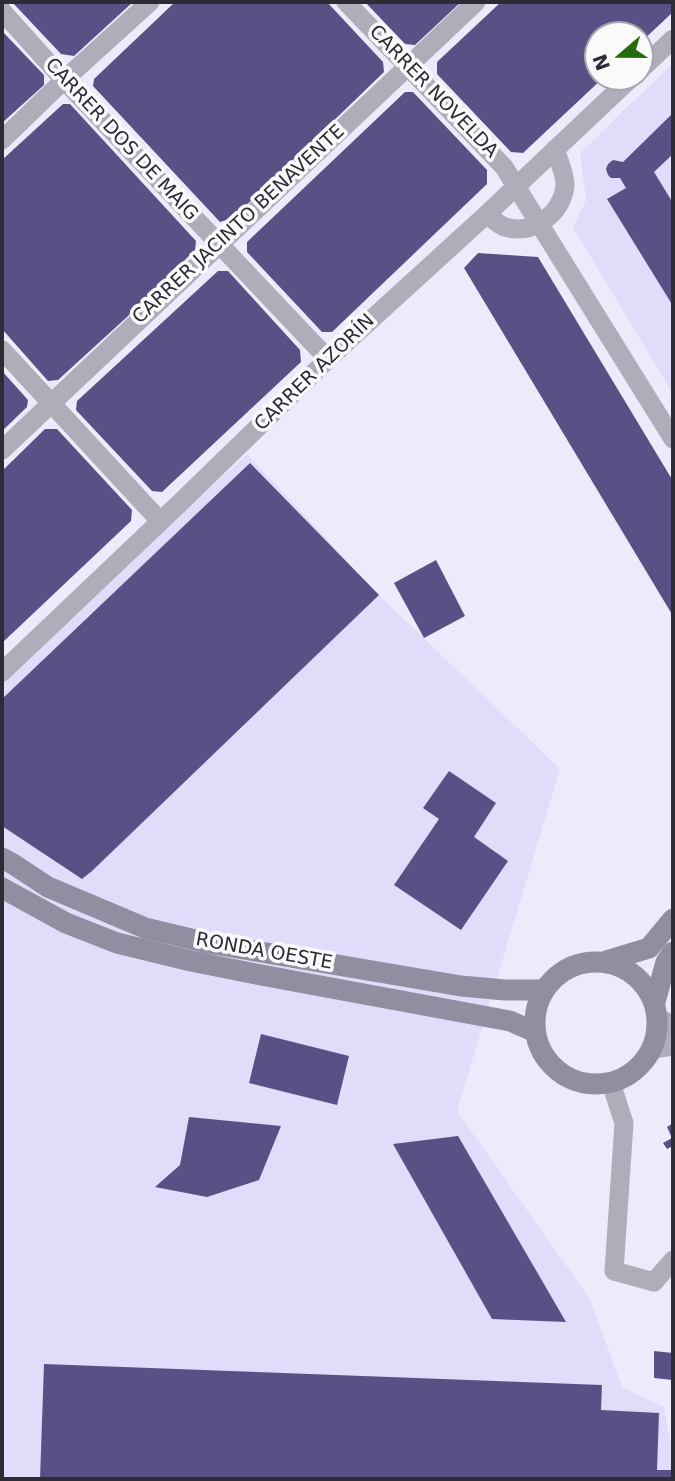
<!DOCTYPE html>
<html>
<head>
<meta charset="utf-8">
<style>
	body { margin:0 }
	#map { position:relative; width:675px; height:1481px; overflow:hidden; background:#ecebfc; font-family:"DejaVu Sans",sans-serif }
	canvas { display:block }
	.frame { position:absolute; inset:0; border:4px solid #2c2b36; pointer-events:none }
	.north { position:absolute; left:584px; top:21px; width:70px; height:70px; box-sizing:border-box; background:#fafafa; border:2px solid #a8a7ac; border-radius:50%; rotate:250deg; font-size:19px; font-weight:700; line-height:28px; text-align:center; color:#2c2b36 }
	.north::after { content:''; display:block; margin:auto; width:24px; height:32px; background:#256d0c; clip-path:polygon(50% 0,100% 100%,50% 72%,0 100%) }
</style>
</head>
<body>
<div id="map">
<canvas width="675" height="1481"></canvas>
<div class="frame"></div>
<div class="north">N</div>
</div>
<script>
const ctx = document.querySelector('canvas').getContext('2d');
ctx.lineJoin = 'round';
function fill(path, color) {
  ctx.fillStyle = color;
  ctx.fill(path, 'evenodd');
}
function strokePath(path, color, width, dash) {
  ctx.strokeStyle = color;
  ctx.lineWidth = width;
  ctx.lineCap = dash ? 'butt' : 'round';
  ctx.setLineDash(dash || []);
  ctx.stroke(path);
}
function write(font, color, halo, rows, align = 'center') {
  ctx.font = font + ' "DejaVu Sans",sans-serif';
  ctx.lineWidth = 7;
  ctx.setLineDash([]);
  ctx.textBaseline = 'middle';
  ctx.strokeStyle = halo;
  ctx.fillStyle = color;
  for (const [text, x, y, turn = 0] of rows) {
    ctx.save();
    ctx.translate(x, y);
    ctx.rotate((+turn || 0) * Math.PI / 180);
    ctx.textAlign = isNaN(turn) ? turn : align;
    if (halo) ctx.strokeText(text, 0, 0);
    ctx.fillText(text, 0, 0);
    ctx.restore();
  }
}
fill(new Path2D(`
	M 673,63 L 673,394 L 573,228 L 586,200 L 580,153 Z
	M 247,454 L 379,595 L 560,769 L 457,1111 L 590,1299 L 622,1387 L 664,1407 L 673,1456 L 673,1479 L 2,1479 L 2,668 L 164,530 Z`), '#e0ddfa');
fill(new Path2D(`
	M 12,2 L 133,2 L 74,56 L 61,54 Z
	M 175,2 L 327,2 L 383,62 L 384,72 L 233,218 L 220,222 L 93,86 L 94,79 Z
	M 365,2 L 461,2 L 415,45 L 405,44 Z
	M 501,2 L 673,2 L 673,12 L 640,43 L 640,35 L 598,35 L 598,77 L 604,77 L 523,153 L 511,152 L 437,74 L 437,62 Z
	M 2,31 L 44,75 L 44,85 L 2,123 Z
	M 405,92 L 413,92 L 487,170 L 487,184 L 332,332 L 322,332 L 247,252 L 247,242 Z
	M 63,104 L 70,104 L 196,241 L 195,250 L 127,317 L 58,380 L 48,381 L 2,329 L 2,160 Z
	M 673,113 L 673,154 L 654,172 L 673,203 L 673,306 L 607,199 L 626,188 L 620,178 L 611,178 L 608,175 L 606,169 L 608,164 L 613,160 L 623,162 Z
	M 478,253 L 538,257 L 673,481 L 673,616 L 464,268 Z
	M 218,271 L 228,271 L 300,350 L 301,362 L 162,492 L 152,491 L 76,410 L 77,401 Z
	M 2,371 L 28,400 L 27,407 L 2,431 Z
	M 45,429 L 57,429 L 132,510 L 131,521 L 2,643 L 2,471 Z
	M 250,463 L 379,595 L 92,871 L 82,879 L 2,826 L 2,699 Z
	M 436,560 L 465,616 L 424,638 L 394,583 Z
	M 449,771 L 496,803 L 474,837 L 508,861 L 461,930 L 394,885 L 439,819 L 423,808 Z
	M 261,1034 L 349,1056 L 337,1105 L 249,1083 Z
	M 189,1117 L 281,1126 L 259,1180 L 207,1197 L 155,1187 L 180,1165 Z
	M 673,1123 L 673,1151 L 671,1147 L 667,1149 L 663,1143 L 672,1138 L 667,1127 Z
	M 458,1136 L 566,1322 L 492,1319 L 393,1144 Z
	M 654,1351 L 673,1353 L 673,1380 L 654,1378 Z
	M 44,1364 L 602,1385 L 601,1410 L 659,1413 L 657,1470 L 673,1470 L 673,1479 L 40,1479 Z`), '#595186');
strokePath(new Path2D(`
	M 346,2 L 504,167 L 673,439
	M 2,11 L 64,80 L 328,359
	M 640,70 L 673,39
	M 2,140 L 64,80 L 150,2
	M 487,214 C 492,218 498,225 505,227 C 533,235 561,215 565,186 C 566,177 558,158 555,149
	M 2,350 L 160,521
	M 2,450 L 476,2
	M 2,672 L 183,500 L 328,359 L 487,214 L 632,77
	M 611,1083 L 624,1123 L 614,1271 L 654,1282 L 673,1260`), '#aeadb9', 19);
strokePath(new Path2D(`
	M 658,1019 L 673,1026
	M 653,1048 L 673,1045`), '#aeadb9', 21);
strokePath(new Path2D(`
	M 2,858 L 13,864 L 48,887 L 145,928 L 208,943 L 461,986 L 505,990 L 543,990
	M 2,888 L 66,923 L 117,943 L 191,961 L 261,975 L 510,1021 L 535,1032
	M 606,961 L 649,948 L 673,919
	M535 1023a61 61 0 1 1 122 0a61 61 0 1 1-122 0Z
	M 655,1002 L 666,962 L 673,952`), '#908ea0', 21);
write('19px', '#2c2b36', '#fafafa', [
	["CARRER NOVELDA",433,92,46],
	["CARRER DOS DE MAIG",121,140,47],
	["CARRER JACINTO BENAVENTE",239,225,-43],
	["CARRER AZORÍN",315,373,-44],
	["RONDA OESTE",264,952,10]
]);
</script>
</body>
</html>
